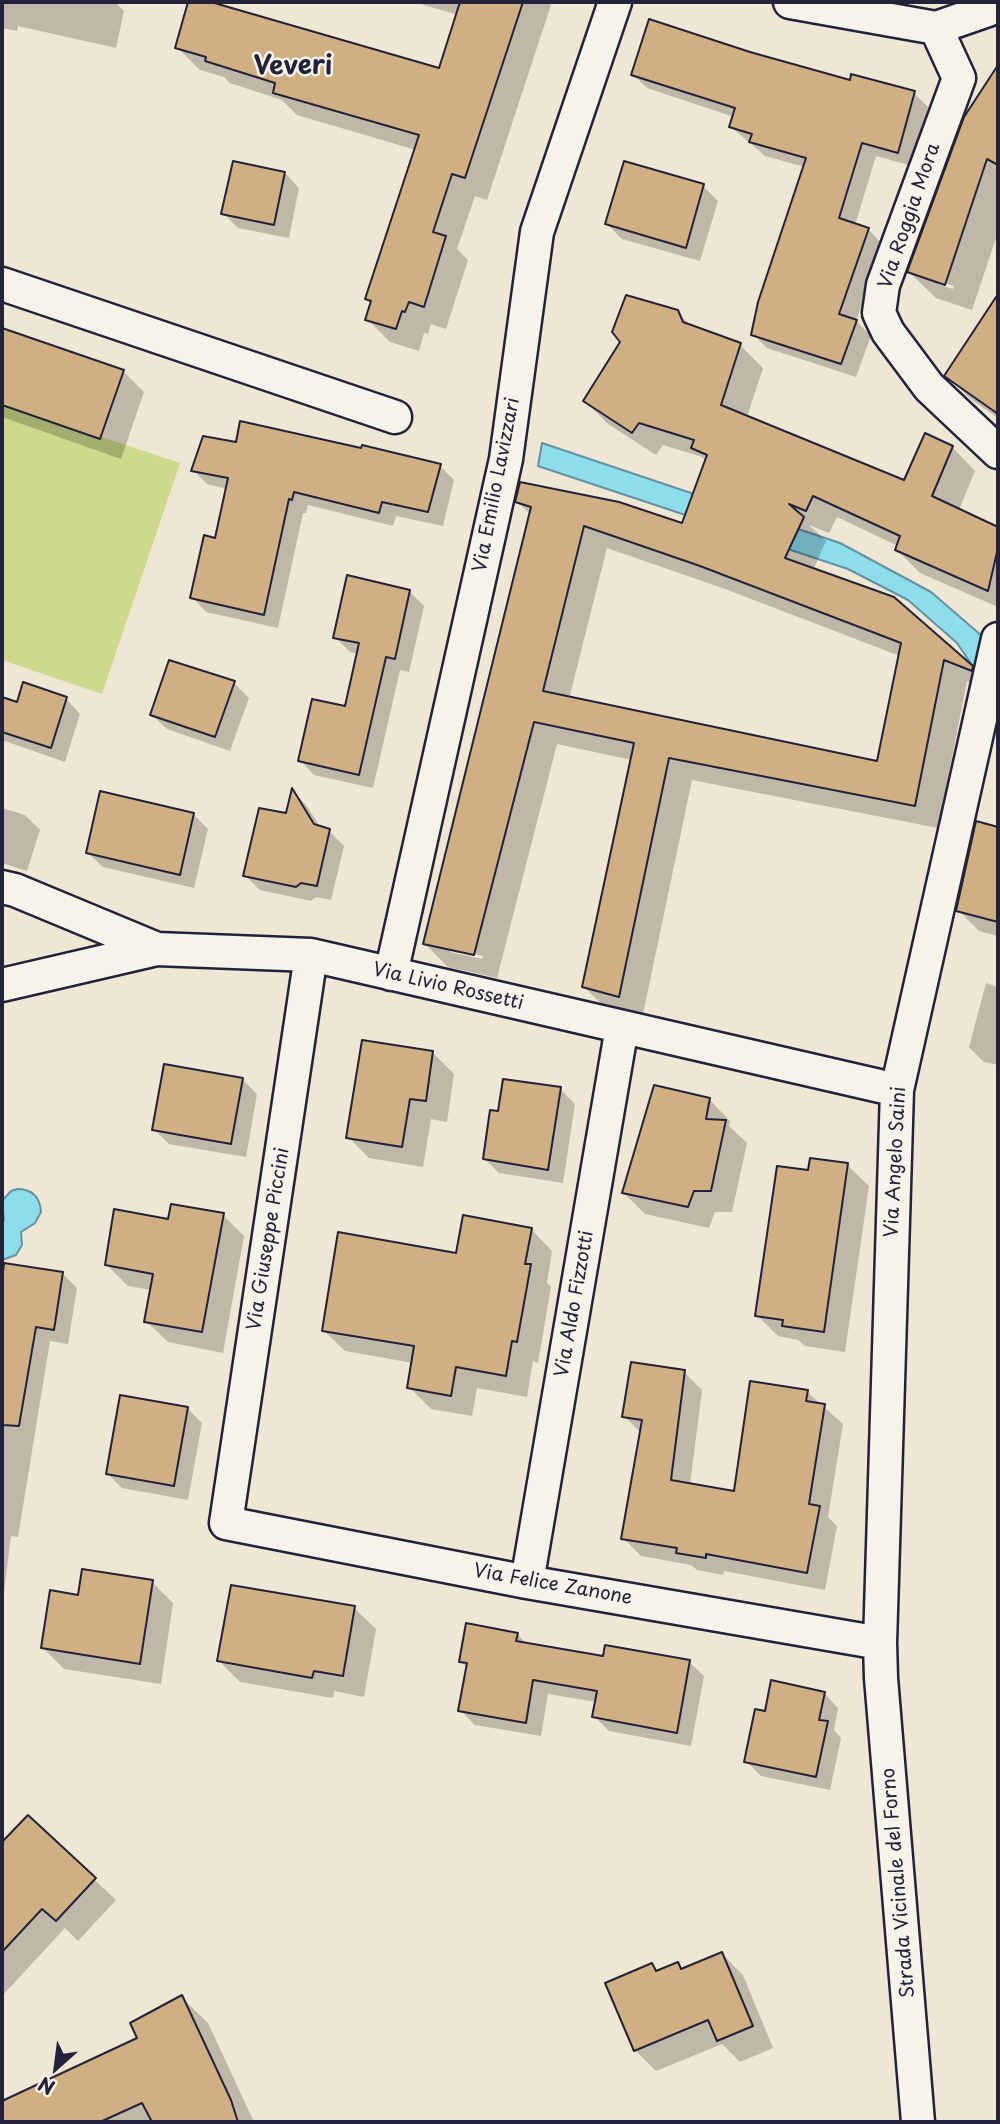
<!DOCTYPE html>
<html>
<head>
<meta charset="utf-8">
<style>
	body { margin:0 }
	#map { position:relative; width:1000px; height:2124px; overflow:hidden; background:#efe6d4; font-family:"Playpen Sans",sans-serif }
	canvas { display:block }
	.frame { position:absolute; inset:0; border:4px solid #22223b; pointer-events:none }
	.north { position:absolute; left:21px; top:2033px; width:70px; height:70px; -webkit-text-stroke:5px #f7f3e8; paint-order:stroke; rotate:208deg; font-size:19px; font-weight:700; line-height:28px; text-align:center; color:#22223b }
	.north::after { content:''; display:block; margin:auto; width:24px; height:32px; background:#22223b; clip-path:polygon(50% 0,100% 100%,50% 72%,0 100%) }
</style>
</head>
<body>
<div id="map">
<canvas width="1000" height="2124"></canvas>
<div class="frame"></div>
<div class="north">N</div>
</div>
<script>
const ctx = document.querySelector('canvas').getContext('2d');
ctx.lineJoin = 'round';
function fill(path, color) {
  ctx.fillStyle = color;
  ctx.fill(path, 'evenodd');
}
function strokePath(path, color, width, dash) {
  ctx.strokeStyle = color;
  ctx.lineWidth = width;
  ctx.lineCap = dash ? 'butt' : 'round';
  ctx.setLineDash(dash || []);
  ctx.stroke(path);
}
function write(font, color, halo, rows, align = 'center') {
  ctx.font = font + ' "Playpen Sans",sans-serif';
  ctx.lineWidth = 5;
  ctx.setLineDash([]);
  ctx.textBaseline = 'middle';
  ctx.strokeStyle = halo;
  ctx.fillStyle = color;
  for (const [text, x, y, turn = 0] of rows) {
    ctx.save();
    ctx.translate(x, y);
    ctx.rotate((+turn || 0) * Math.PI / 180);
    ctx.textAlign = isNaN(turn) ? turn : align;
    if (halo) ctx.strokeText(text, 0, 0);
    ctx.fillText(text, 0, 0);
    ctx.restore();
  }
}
fill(new Path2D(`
	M 2,404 L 180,463 L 102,694 L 2,660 Z`), '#ced98c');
const water = new Path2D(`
	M 542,443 L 840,543 L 931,592 L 989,642 L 976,671 L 957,643 L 908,600 L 848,569 L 538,466 Z
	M 17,1189 C 32,1189 40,1197 41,1212 L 35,1223 L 21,1232 L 22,1245 L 16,1255 L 2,1260 L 2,1220 L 4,1220 L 2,1201 L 11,1191 Z`);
fill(water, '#8eddec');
strokePath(water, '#6392a5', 2);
fill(new Path2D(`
	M 2,2 L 115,2 L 124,11 L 116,48 L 18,26 L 17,31 L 2,28 Z
	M 190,2 L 205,2 L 440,70 L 458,15 L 414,2 L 548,2 L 551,5 L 487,200 L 475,196 L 457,249 L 468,260 L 446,329 L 431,324 L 428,334 L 424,333 L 419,351 L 390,342 L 367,319 L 372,304 L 367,299 L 416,150 L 297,115 L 282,100 L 230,83 L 224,77 L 200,70 L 177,47 Z
	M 750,54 L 851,82 L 914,93 L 928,107 L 912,166 L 876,156 L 855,225 L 868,229 L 882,244 L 856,321 L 871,336 L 856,377 L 767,348 L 753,334 L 805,167 L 765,156 L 731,127 L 734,117 L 647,88 L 633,74 Z
	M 998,68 L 998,232 L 972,310 L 936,298 L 909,272 L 966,117 ZM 939,281 L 954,286 L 953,289 L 939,285 Z
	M 285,173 L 299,188 L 289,238 L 238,228 L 223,213 Z
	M 703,186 L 718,201 L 700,261 L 622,239 L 607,224 Z
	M 998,297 L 998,418 L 972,400 L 951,380 L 951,369 Z
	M 677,312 L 693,328 L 740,345 L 763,368 L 747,417 L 905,482 L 952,447 L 975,471 L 959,510 L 998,529 L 998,607 L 920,573 L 897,550 L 898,546 L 837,517 L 829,533 L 809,525 L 826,541 L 813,570 L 972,667 L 995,691 L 967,681 L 938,828 L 692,780 L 642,1019 L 608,1010 L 584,987 L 632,760 L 557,744 L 497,978 L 448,967 L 425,944 L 531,515 L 517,501 L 683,525 L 706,461 L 702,457 L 663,445 L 656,455 L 608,424 L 585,401 ZM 607,548 L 725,589 L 900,656 L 879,763 L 569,699 ZM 450,948 L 483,956 L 482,959 L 450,952 Z
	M 2,330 L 123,371 L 144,392 L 121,459 L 2,417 Z
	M 237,444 L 440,466 L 454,480 L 443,526 L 396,516 L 393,526 L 308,505 L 306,513 L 303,513 L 278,628 L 206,612 L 192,597 L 216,540 L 227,489 L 207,484 L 193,470 Z
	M 409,591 L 424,606 L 409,672 L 400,670 L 373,788 L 314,775 L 300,760 L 346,708 L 358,654 L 350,652 L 335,637 Z
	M 234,683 L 249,698 L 230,751 L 167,729 L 152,715 Z
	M 2,699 L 18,704 L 66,699 L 80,714 L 65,762 L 2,740 Z
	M 293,791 L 306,805 L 321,828 L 329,831 L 344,846 L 331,900 L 316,897 L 311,901 L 260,890 L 245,875 L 287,815 Z
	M 2,808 L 25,815 L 40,830 L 27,871 L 2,863 Z
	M 193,814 L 208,829 L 194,888 L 103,867 L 88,853 Z
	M 977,823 L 998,828 L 998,936 L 979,931 L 958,910 Z
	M 986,983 L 998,987 L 998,1065 L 984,1062 L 969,1047 Z
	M 433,1053 L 454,1074 L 447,1122 L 431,1119 L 423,1167 L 369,1158 L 348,1137 Z
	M 242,1079 L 257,1094 L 246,1157 L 169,1144 L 154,1129 Z
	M 560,1089 L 575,1104 L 563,1183 L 499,1173 L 485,1159 L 500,1113 Z
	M 709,1099 L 730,1121 L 729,1126 L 747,1143 L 732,1212 L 715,1212 L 709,1228 L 645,1214 L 624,1193 Z
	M 847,1165 L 869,1186 L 845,1352 L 805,1346 L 798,1340 L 778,1336 L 757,1315 L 810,1172 Z
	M 223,1215 L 244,1236 L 223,1353 L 168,1342 L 146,1321 L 152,1290 L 128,1286 L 106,1264 L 169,1221 Z
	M 531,1229 L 552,1251 L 547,1283 L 551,1287 L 538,1363 L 533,1361 L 527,1397 L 477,1388 L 472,1416 L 431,1409 L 409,1387 L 413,1363 L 345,1351 L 323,1330 L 458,1255 Z
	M 6,1265 L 62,1273 L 77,1288 L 68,1344 L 50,1341 L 18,1537 L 11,1536 L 2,1608 L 2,1293 Z
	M 684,1372 L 702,1390 L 690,1485 L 735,1493 L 807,1392 L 843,1424 L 828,1517 L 837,1526 L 825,1590 L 724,1571 L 723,1575 L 697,1570 L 691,1565 L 641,1556 L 623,1538 L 641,1433 L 624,1416 Z
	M 188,1409 L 202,1423 L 188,1500 L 122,1488 L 108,1474 Z
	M 152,1582 L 173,1603 L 161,1684 L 64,1669 L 43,1648 Z
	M 354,1608 L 376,1629 L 364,1697 L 334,1691 L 333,1698 L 240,1682 L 219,1661 Z
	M 517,1634 L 528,1645 L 605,1658 L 689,1662 L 704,1676 L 691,1746 L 609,1731 L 594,1716 L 597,1702 L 548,1694 L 541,1736 L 475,1725 L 460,1710 L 468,1668 L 461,1662 Z
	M 824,1693 L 838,1708 L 834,1730 L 841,1738 L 830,1790 L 761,1776 L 746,1761 L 767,1713 Z
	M 28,1817 L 116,1900 L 78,1941 L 65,1928 L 2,1996 L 2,1872 L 8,1873 Z
	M 722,1954 L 743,1975 L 773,2048 L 740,2062 L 722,2044 L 656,2071 L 635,2050 L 652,1965 L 659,1972 L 678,1964 L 684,1970 Z
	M 181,1997 L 208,2023 L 254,2122 L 2,2122 L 2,2103 L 139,2039 Z`), '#0003');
const building = new Path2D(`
	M 188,2 L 211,2 L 439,68 L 460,2 L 523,2 L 465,178 L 452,174 L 433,232 L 446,236 L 424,307 L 409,302 L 405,312 L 402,311 L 396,329 L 365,320 L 371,301 L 365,299 L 419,135 L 273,93 L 275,83 L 205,61 L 206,57 L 175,48 Z
	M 649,19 L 750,52 L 850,80 L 851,74 L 915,91 L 898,153 L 862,143 L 839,218 L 869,228 L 839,314 L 857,320 L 841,364 L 751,335 L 758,302 L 806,158 L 749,142 L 752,134 L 729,127 L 735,108 L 631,75 Z
	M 998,65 L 998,165 L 987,159 L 945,285 L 907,272 L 964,117 Z
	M 233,161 L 285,172 L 274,225 L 221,214 Z
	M 624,161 L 704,184 L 686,248 L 605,224 Z
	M 998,294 L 998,414 L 944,376 Z
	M 626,295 L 678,310 L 683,322 L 741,343 L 721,405 L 904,480 L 925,433 L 953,446 L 932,496 L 998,527 L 998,548 L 988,591 L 895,550 L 900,536 L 813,496 L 806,511 L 789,504 L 804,517 L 785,558 L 894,597 L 973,666 L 972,671 L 944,660 L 915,806 L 669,758 L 619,997 L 582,987 L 634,743 L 534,722 L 474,955 L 423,944 L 531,507 L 515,502 L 520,482 L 619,502 L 682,523 L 707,455 L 691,448 L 694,440 L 639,423 L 632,433 L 583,401 L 620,342 L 612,332 ZM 584,526 L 700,566 L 901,643 L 877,761 L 543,691 Z
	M 2,328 L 124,370 L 100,439 L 2,405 Z
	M 240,421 L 361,448 L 362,445 L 441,464 L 428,512 L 382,502 L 379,513 L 294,492 L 292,500 L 289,499 L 264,615 L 190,598 L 204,535 L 215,538 L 228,478 L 191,471 L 203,436 L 236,442 Z
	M 347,575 L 410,590 L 395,659 L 386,657 L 359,775 L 298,761 L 312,699 L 345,706 L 359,643 L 333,638 Z
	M 169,660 L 235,681 L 215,737 L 150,715 Z
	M 23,682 L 67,697 L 51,748 L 2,732 L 2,697 L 17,702 Z
	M 292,788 L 314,824 L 330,829 L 317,886 L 301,883 L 296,887 L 243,876 L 259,808 L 286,813 Z
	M 100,791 L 194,813 L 180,875 L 86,853 Z
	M 976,821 L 998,827 L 998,922 L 956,911 Z
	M 362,1040 L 433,1051 L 426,1101 L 410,1099 L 402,1147 L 346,1138 Z
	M 164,1064 L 243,1078 L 231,1144 L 152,1130 Z
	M 503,1079 L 561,1087 L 548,1170 L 483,1159 L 490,1110 L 498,1111 Z
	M 654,1085 L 710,1098 L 706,1119 L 726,1120 L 711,1191 L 694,1191 L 688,1207 L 622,1193 Z
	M 810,1158 L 848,1163 L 824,1332 L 782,1326 L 783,1320 L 755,1316 L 777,1166 L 808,1170 Z
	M 171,1204 L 224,1213 L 202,1332 L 144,1322 L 153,1274 L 105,1265 L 114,1209 L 168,1219 Z
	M 463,1215 L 532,1228 L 525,1264 L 531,1264 L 517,1342 L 512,1341 L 506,1376 L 456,1367 L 451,1396 L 407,1388 L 414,1346 L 322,1331 L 338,1232 L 456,1253 Z
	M 4,1263 L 63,1272 L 54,1330 L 36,1327 L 19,1426 L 2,1425 L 2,1281 Z
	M 631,1362 L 685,1370 L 671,1480 L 734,1491 L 750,1381 L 808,1390 L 806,1401 L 825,1404 L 809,1504 L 820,1506 L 807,1573 L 706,1554 L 706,1558 L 676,1553 L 677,1548 L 621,1539 L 642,1420 L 622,1417 Z
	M 120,1395 L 188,1407 L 174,1486 L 106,1474 Z
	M 82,1569 L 153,1580 L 140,1664 L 41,1648 L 50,1590 L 78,1595 Z
	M 231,1585 L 355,1606 L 343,1676 L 314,1671 L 312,1678 L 217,1661 Z
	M 466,1623 L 518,1633 L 516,1641 L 603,1656 L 605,1645 L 690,1660 L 677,1733 L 592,1717 L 597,1691 L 533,1680 L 526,1723 L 458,1711 L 467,1663 L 459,1662 Z
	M 771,1680 L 825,1692 L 819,1720 L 828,1721 L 816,1777 L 744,1762 L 755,1709 L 765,1711 Z
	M 28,1815 L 96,1878 L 56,1921 L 42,1909 L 2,1952 L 2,1842 Z
	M 722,1952 L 753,2026 L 717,2041 L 708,2020 L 634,2051 L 605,1983 L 652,1963 L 656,1971 L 678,1962 L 681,1969 Z
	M 182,1995 L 231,2100 L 238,2122 L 152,2122 L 142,2103 L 100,2122 L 2,2122 L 2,2101 L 137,2038 L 130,2023 Z`);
fill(building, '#d0b083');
strokePath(building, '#22223b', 2);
const street = new Path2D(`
	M 790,2 L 936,28 L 988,10 L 992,2
	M 936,28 L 959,78 L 883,285 L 879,313 L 888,332 L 929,387 L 998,452
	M 2,284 L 395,417
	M 2,887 L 15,890 L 157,949 L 311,955 L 897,1090
	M 311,955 L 226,1523 L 527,1582 L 880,1643
	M 391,974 L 506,459 L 537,232 L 615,2
	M 2,985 L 157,949
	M 527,1582 L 622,1027
	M 918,2122 L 881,1678 L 880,1643 L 897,1090 L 998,639`);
strokePath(street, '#22223b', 37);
strokePath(street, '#f7f3e8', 32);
write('19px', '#22223b', '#f7f3e8', [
	["Via Roggia Mora",910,216,-71],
	["Via Emilio Lavizzari",497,485,-79],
	["Via Livio Rossetti",448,987,13],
	["Via Angelo Saini",896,1162,-87],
	["Via Giuseppe Piccini",269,1239,-81],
	["Via Aldo Fizzotti",575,1304,-80],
	["Via Felice Zanone",553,1585,10],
	["Strada Vicinale del Forno",899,1883,-95]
]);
write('bold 26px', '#22223b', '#f7f3e8', [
	["Veveri",293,67]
]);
</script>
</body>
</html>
